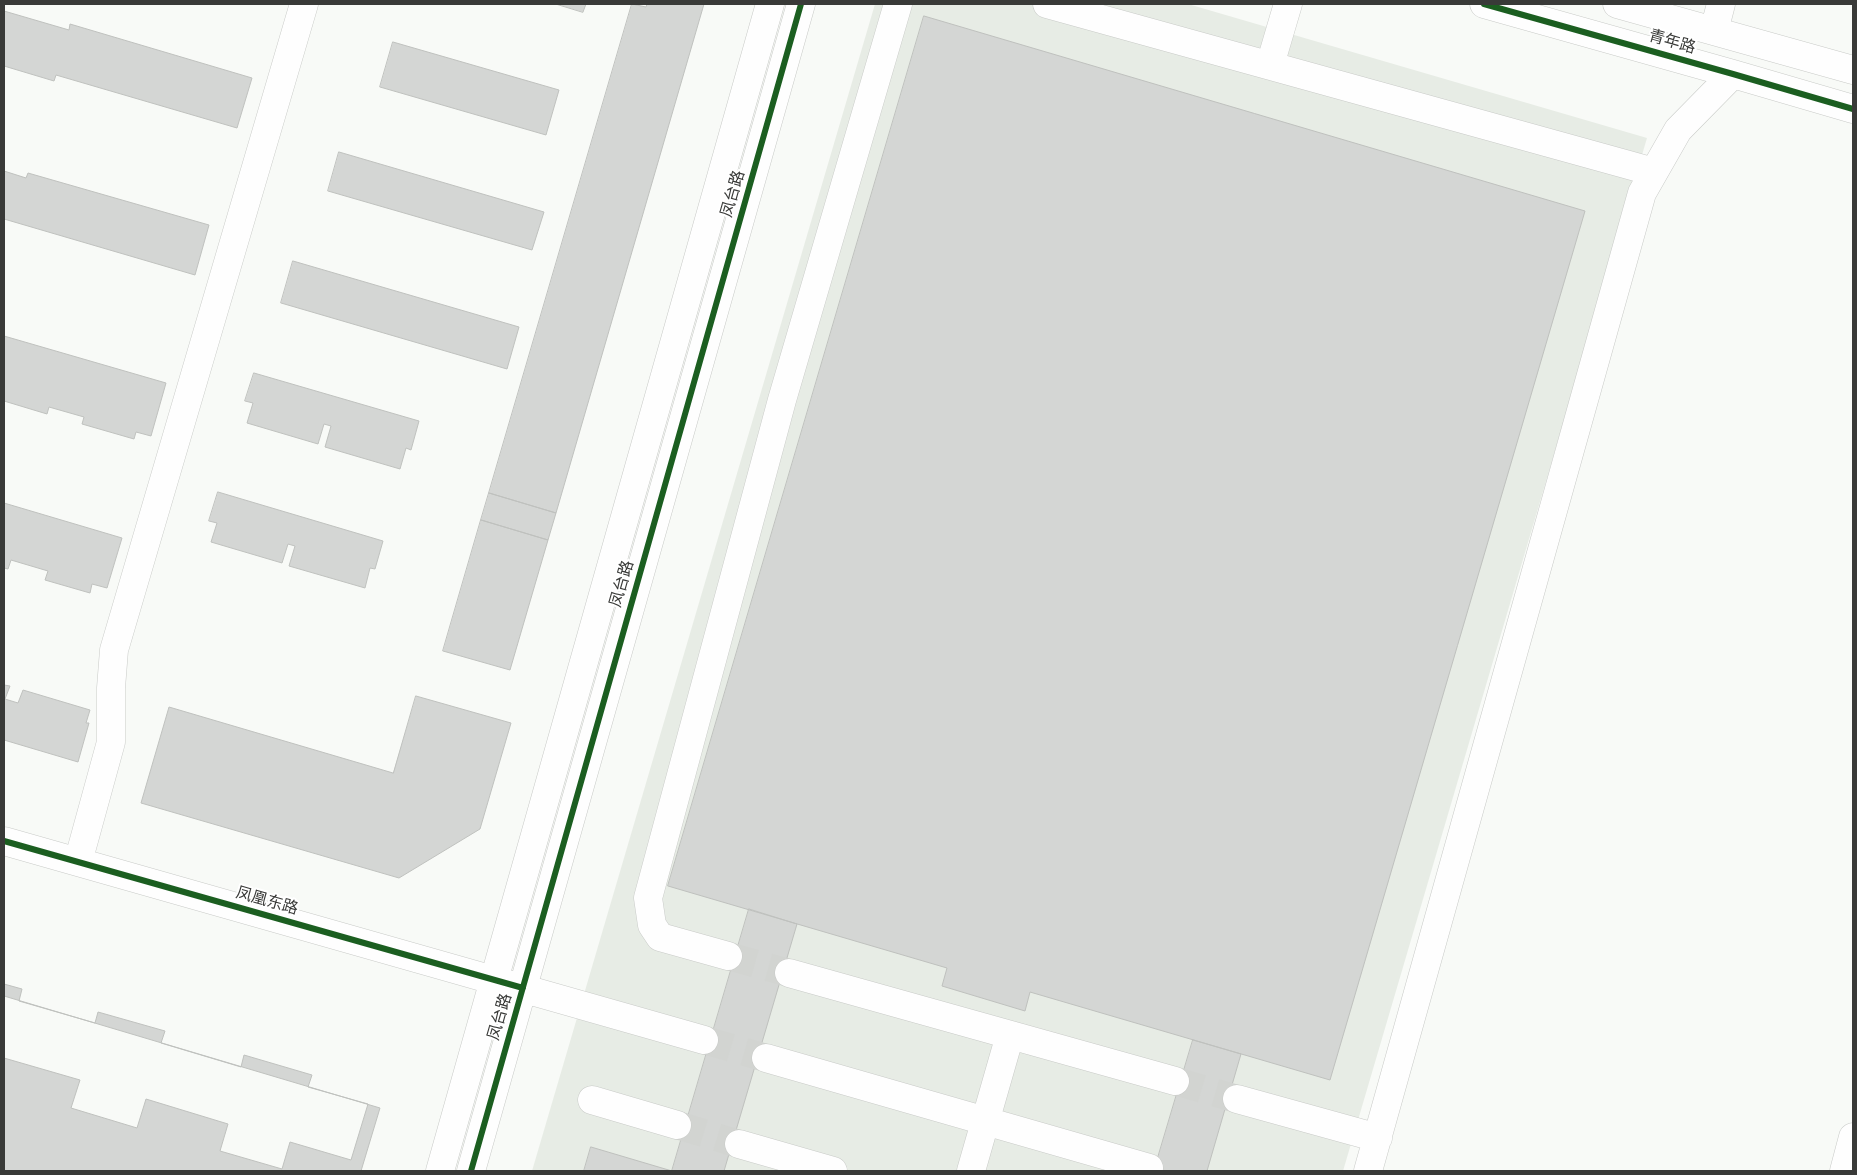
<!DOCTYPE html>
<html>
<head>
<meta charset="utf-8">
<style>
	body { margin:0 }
	#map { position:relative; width:1857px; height:1175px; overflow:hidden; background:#f8faf7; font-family:Rubik,sans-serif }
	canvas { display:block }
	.frame { position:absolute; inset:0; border:5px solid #393a38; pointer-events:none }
</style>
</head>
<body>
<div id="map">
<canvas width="1857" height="1175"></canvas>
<div class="frame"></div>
</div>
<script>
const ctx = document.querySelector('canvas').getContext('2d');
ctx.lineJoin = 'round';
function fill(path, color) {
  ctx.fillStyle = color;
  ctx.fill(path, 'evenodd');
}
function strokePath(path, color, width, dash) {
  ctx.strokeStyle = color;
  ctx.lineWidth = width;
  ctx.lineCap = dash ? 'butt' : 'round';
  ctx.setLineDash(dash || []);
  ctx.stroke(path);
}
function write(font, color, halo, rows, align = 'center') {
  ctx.font = font + ' Rubik,"Noto Sans SC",sans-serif';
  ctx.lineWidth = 4;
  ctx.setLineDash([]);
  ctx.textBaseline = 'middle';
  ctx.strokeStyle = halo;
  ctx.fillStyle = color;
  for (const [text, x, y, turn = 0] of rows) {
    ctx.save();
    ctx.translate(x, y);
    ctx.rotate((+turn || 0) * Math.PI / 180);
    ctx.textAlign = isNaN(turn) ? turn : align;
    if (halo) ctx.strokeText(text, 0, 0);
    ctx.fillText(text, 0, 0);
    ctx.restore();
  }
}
fill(new Path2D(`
	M 875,4 L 1188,4 L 1647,138 L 1343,1171 L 532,1171 Z`), '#e7ece5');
const building = new Path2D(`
	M 556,4 L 586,4 L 583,12 Z
	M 632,4 L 646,7 L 647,4 L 704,4 L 556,513 L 489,493 Z
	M 4,11 L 69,30 L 70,24 L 252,78 L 237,128 L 56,75 L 54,81 L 4,66 Z
	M 924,16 L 1585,211 L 1330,1080 L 1030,992 L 1025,1011 L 942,986 L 947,968 L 668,886 Z
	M 393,42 L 559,90 L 546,135 L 380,87 Z
	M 339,152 L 544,212 L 532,250 L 328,191 Z
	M 4,171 L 26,178 L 28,173 L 209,225 L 195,275 L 4,219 Z
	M 293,261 L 519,327 L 507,369 L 281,303 Z
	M 4,336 L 166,383 L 151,436 L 136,432 L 134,439 L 82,424 L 84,417 L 49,407 L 47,414 L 4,401 Z
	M 254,373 L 419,421 L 411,450 L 406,448 L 400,469 L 325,447 L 331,426 L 324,424 L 318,444 L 247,423 L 253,403 L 245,401 Z
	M 218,492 L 383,541 L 375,569 L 370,568 L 365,588 L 289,566 L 295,546 L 288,544 L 282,563 L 211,542 L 217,523 L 209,521 Z
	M 489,493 L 556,513 L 548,540 L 481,520 Z
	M 4,503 L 122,538 L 107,588 L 92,584 L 90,593 L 45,580 L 48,571 L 11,560 L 8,569 L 4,568 Z
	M 481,520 L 548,540 L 510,670 L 443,651 Z
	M 4,685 L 10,686 L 5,699 L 18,703 L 23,690 L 90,710 L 86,723 L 89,723 L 78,762 L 4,740 Z
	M 416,696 L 511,723 L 480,829 L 399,878 L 141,803 L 169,707 L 393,773 Z
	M 749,909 L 797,924 L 724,1171 L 672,1171 Z
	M 4,984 L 22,989 L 19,1001 L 95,1023 L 98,1012 L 165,1031 L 161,1043 L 241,1067 L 244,1055 L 312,1075 L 308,1087 L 368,1104 L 351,1160 L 290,1142 L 282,1169 L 220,1151 L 228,1124 L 146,1099 L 137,1128 L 71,1108 L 80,1080 L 4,1058 Z
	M 4,996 L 380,1108 L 361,1171 L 4,1171 Z
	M 1193,1040 L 1241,1054 L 1207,1171 L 1154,1171 Z
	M 591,1147 L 672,1171 L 673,1171 L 584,1171 Z`);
fill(building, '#d4d6d4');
strokePath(building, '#bfc1be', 1);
strokePath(new Path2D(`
	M 728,956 L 789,973
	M 704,1040 L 766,1058
	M 1175,1081 L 1237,1099
	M 677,1125 L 739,1144`), '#d2d4d1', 28, [28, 14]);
const minor = new Path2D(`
	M 1047,4 L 1654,172
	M 1484,4 L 1733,74 L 1853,109
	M 1617,4 L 1853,70
	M 1714,31 L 1721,4
	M 1270,65 L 1288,4
	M 4,841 L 704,1040
	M 78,862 L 111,742 L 111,688 L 114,650 L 304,4
	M 728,956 L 660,937 L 652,925 L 648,898 L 782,400 L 898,4
	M 789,973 L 1175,1081
	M 766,1058 L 1149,1168
	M 1237,1099 L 1378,1138
	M 592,1100 L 677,1125
	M 739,1144 L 833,1171
	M 440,1171 L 770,4
	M 471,1171 L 801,4
	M 971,1171 L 1010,1035
	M 1368,1171 L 1642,193 L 1678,130 L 1733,74
	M 1844,1171 L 1853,1137`);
strokePath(minor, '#c9cbc8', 29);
strokePath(minor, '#fefefe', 28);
strokePath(new Path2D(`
	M 1484,4 L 1733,74 L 1853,109
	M 4,841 L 523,988
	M 471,1171 L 801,4`), '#1b5e20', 6);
write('16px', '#393a38', '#fff', [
	["青年路",1672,42,16],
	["凤台路",733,194,-74],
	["凤台路",622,584,-74],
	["凤凰东路",267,901,16],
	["凤台路",500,1017,-74]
]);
</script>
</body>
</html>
